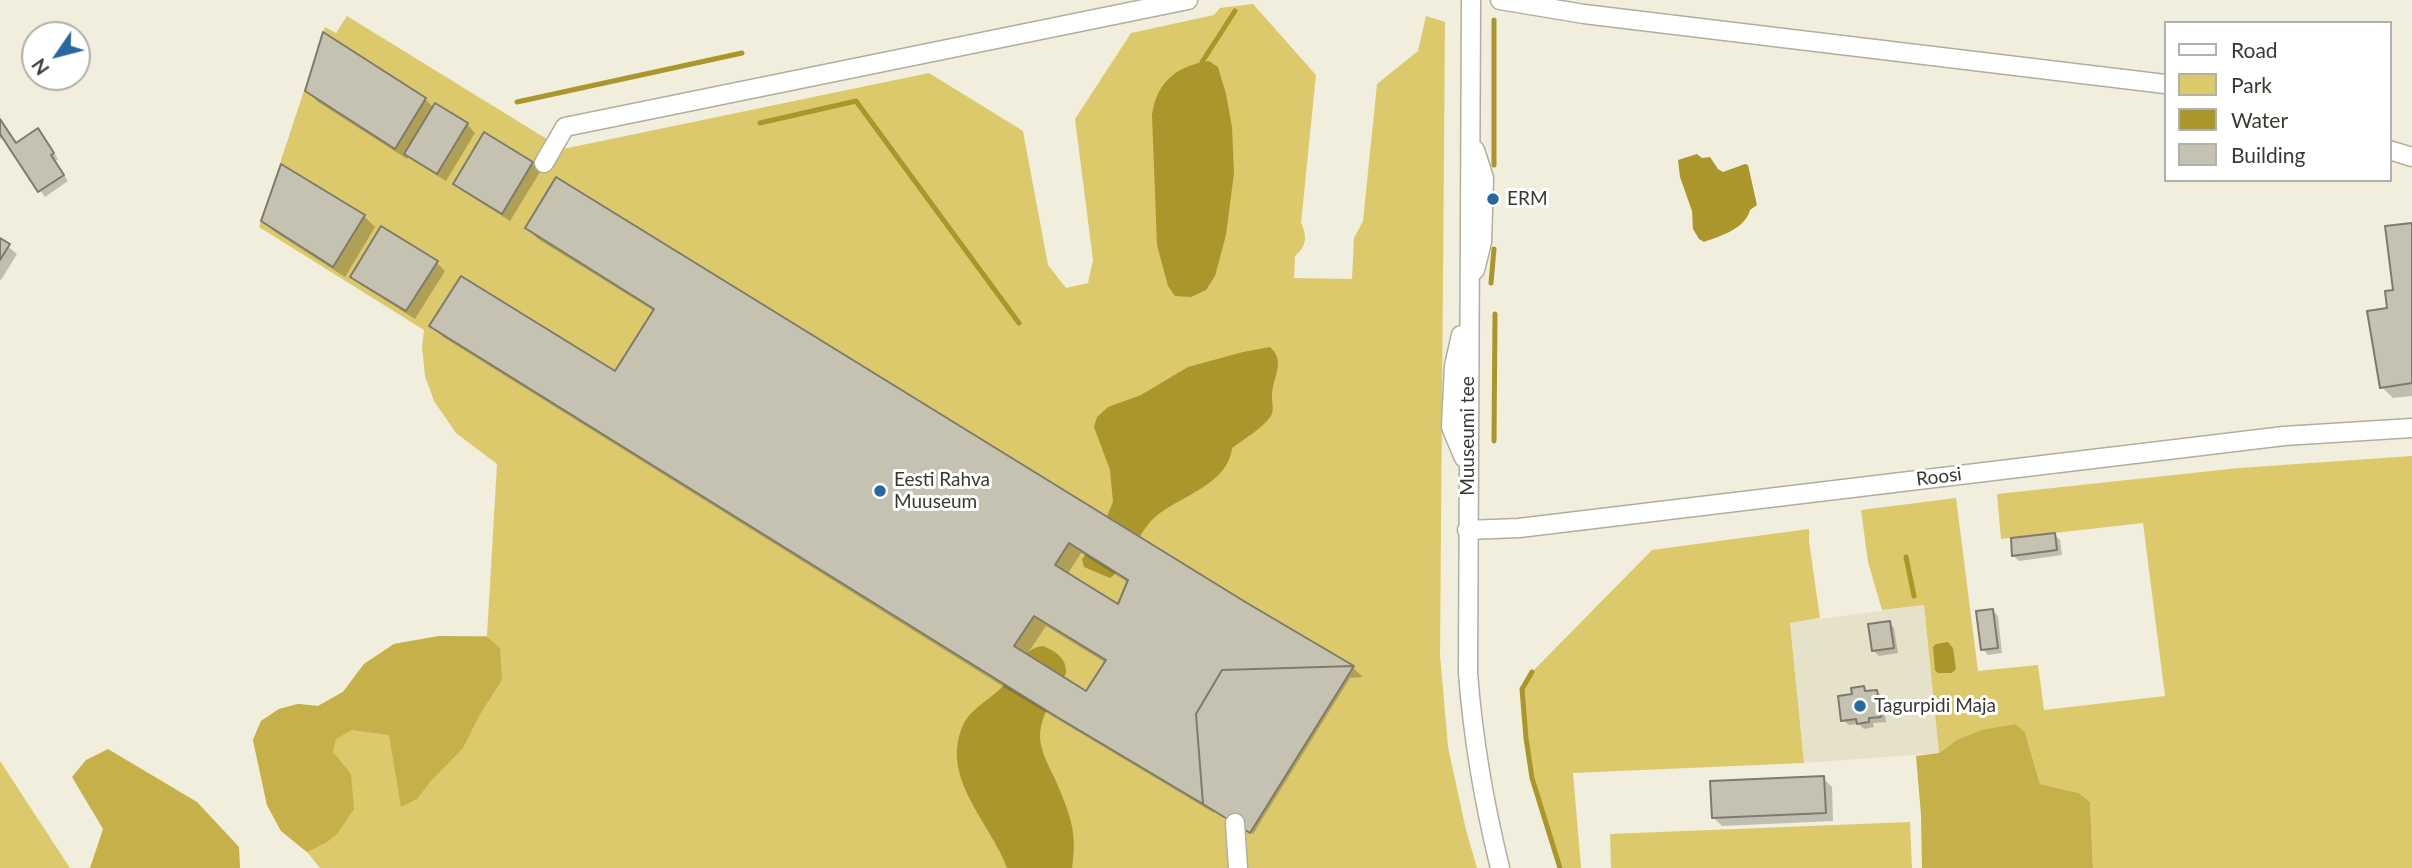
<!DOCTYPE html>
<html>
<head>
<meta charset="utf-8">
<style>
	body { margin:0 }
	#map { position:relative; width:2412px; height:868px; overflow:hidden; background:#f1eedd; font-family:Lato,sans-serif }
	canvas { display:block }
	.legend { position:absolute; left:2164px; top:21px; width:228px; height:161px; box-sizing:border-box; background:#fff; border:2px solid #b0b0ad; margin:0; padding:9px 12px; list-style:none; font-size:21px; color:#3a3932 }
	.legend li { display:flex; align-items:center; gap:14px; height:35px }
	.legend b { width:35px; border:2px solid #b0b0ad }
	.north { position:absolute; left:21px; top:21px; width:70px; height:70px; box-sizing:border-box; background:#fff; border:2px solid #b0b0ad; border-radius:50%; rotate:235deg; font-size:19px; font-weight:700; line-height:28px; text-align:center; color:#3a3932 }
	.north::after { content:''; display:block; margin:auto; width:24px; height:32px; background:#29689e; clip-path:polygon(50% 0,100% 100%,50% 72%,0 100%) }
</style>
</head>
<body>
<div id="map">
<canvas width="2412" height="868"></canvas>
<ul class="legend">
<li><b style="height:9px;background:#fff"></b>Road</li>
<li><b style="height:19px;background:#dcc96b"></b>Park</li>
<li><b style="height:19px;background:#ab962c"></b>Water</li>
<li><b style="height:19px;background:#c5c2b2"></b>Building</li>
</ul>
<div class="north">N</div>
</div>
<script>
const ctx = document.querySelector('canvas').getContext('2d');
ctx.lineJoin = 'round';
function fill(path, color) {
  ctx.fillStyle = color;
  ctx.fill(path, 'evenodd');
}
function strokePath(path, color, width, dash) {
  ctx.strokeStyle = color;
  ctx.lineWidth = width;
  ctx.lineCap = dash ? 'butt' : 'round';
  ctx.setLineDash(dash || []);
  ctx.stroke(path);
}
function write(font, color, halo, rows, align = 'center') {
  ctx.font = font + ' Lato,sans-serif';
  ctx.lineWidth = 6;
  ctx.setLineDash([]);
  ctx.textBaseline = 'middle';
  ctx.strokeStyle = halo;
  ctx.fillStyle = color;
  for (const [text, x, y, turn = 0] of rows) {
    ctx.save();
    ctx.translate(x, y);
    ctx.rotate((+turn || 0) * Math.PI / 180);
    ctx.textAlign = isNaN(turn) ? turn : align;
    if (halo) ctx.strokeText(text, 0, 0);
    ctx.fillText(text, 0, 0);
    ctx.restore();
  }
}
fill(new Path2D(`
	M 1924,605 L 1939,753 L 1804,763 L 1790,623 Z`), '#e6e1c9');
fill(new Path2D(`
	M 1253,4 L 1316,75 L 1301,223 C 1308,237 1306,247 1295,256 L 1294,278 L 1352,279 L 1354,238 L 1363,221 L 1377,84 L 1418,51 L 1426,16 L 1445,22 L 1440,655 L 1448,747 L 1466,830 L 1477,868 L 320,868 L 307,852 L 281,831 L 267,805 L 253,740 L 261,721 L 279,709 L 298,704 L 318,706 L 343,692 L 364,664 L 394,644 L 439,636 L 487,636 L 497,464 L 456,433 L 434,401 L 425,376 L 422,347 L 424,330 L 259,227 L 325,27 L 336,33 L 347,16 L 563,149 L 929,73 L 1023,131 L 1048,265 L 1066,288 L 1088,283 L 1093,260 L 1075,119 L 1131,33 L 1214,15 L 1220,8 Z
	M 2412,456 L 2412,868 L 2093,868 L 2090,802 L 2079,793 L 2040,784 L 2025,732 L 2015,724 C 1985,730 1964,734 1939,753 L 1924,605 L 1882,610 L 1868,562 L 1861,510 L 1956,498 L 1978,671 L 2038,665 L 2044,710 L 2165,696 L 2143,523 L 2001,539 L 1997,494 L 2239,468 Z
	M 1809,529 L 1809,541 L 1820,618 L 1790,623 L 1804,763 L 1573,773 L 1581,868 L 1560,868 L 1532,778 L 1526,738 L 1522,689 L 1532,672 L 1652,550 Z
	M 0,761 L 70,868 L 0,868 Z
	M 1910,822 L 1912,868 L 1611,868 L 1610,834 Z`), '#dcc96b');
fill(new Path2D(`
	M 439,636 L 487,637 L 500,648 L 502,680 L 480,714 L 463,748 L 430,782 L 417,799 L 401,807 L 389,735 L 352,730 L 336,739 L 333,752 L 351,774 L 354,809 L 337,834 L 327,842 L 307,852 L 281,831 L 267,805 L 253,740 L 261,721 L 279,709 L 298,704 L 318,706 L 343,692 L 364,664 L 394,644 Z
	M 2015,724 L 2025,732 L 2040,784 L 2079,793 L 2090,802 L 2093,868 L 1922,868 L 1921,815 L 1916,756 L 1939,753 L 1957,740 L 1982,730 Z
	M 108,749 L 197,802 L 239,847 L 240,868 L 90,868 L 103,829 L 72,777 L 86,760 Z`), '#c5b04a');
fill(new Path2D(`
	M 1209,61 L 1218,67 L 1226,94 L 1232,127 L 1234,173 L 1226,235 L 1215,276 L 1206,290 L 1191,297 L 1175,296 L 1168,286 L 1157,245 L 1152,115 C 1157,81 1177,66 1209,61 Z
	M 1697,154 L 1702,158 L 1710,157 L 1718,169 L 1723,172 L 1745,164 L 1748,165 L 1757,205 L 1750,210 C 1745,229 1720,236 1704,242 L 1699,239 L 1693,229 L 1692,211 L 1680,177 L 1678,160 Z
	M 1270,347 C 1286,361 1273,377 1272,394 C 1271,402 1275,408 1271,416 C 1263,428 1244,439 1232,448 C 1228,485 1179,496 1154,518 C 1136,535 1130,564 1110,578 L 1084,567 L 1082,559 L 1097,540 L 1113,502 L 1110,470 L 1094,427 L 1097,417 L 1108,407 L 1141,395 L 1188,367 L 1243,352 Z
	M 1948,642 L 1953,648 L 1956,669 L 1952,673 L 1938,673 L 1935,670 L 1933,647 L 1936,644 Z
	M 1043,646 C 1056,651 1067,659 1066,673 C 1057,692 1042,712 1040,733 C 1039,748 1048,765 1055,779 C 1069,812 1078,831 1072,868 L 1007,868 C 990,821 938,777 964,723 C 972,708 992,698 1003,686 C 1008,681 1014,676 1018,670 C 1025,657 1027,648 1043,646 Z`), '#ab962c');
fill(new Path2D(`
	M 307,90 L 425,99 L 434,108 L 467,124 L 475,133 L 446,181 L 415,162 L 409,156 L 407,159 L 318,102 Z
	M 0,119 L 17,144 L 43,136 L 58,159 L 55,161 L 68,181 L 45,197 L 4,137 L 0,139 Z
	M 532,163 L 540,172 L 510,221 L 464,192 L 455,184 Z
	M 557,180 L 1353,668 L 1363,677 L 1350,678 L 1253,834 L 1213,810 L 1214,813 L 1007,689 L 443,337 L 432,326 L 616,373 L 654,311 L 538,239 L 527,228 ZM 1081,553 L 1129,583 L 1119,607 L 1067,575 ZM 1046,626 L 1106,663 L 1087,693 L 1026,656 Z
	M 364,216 L 375,227 L 345,277 L 275,232 L 263,221 Z
	M 2412,224 L 2412,396 L 2393,398 L 2382,387 L 2389,310 Z
	M 0,240 L 17,254 L 1,280 L 0,279 Z
	M 436,262 L 445,271 L 415,319 L 361,285 L 352,276 Z
	M 2055,535 L 2060,540 L 2062,555 L 2019,561 L 2014,556 Z
	M 1992,610 L 1998,616 L 2002,653 L 1988,655 L 1983,649 Z
	M 1889,623 L 1894,628 L 1898,653 L 1879,656 L 1874,651 Z
	M 1863,688 L 1868,693 L 1877,691 L 1882,697 L 1886,722 L 1873,723 L 1874,727 L 1864,729 L 1859,724 L 1849,725 L 1843,720 L 1854,696 Z
	M 1823,778 L 1832,787 L 1833,821 L 1722,826 L 1713,817 Z`), '#0003');
strokePath(new Path2D(`
	M 1494,20 L 1494,165
	M 1202,62 L 1235,11
	M 517,102 L 742,53
	M 760,123 L 856,101 L 1019,323
	M 1491,283 L 1494,249
	M 1494,441 L 1495,314
	M 1906,557 L 1914,596
	M 1532,672 L 1522,689 L 1526,738 L 1532,778 L 1560,868`), '#ab962c', 5);
const building = new Path2D(`
	M 323,32 L 426,98 L 395,149 L 305,91 Z
	M 435,103 L 468,123 L 437,174 L 404,154 Z
	M 0,119 L 16,143 L 38,128 L 54,153 L 51,155 L 64,175 L 38,192 L 0,134 Z
	M 484,132 L 533,162 L 502,214 L 453,184 Z
	M 281,164 L 365,215 L 333,267 L 261,221 Z
	M 556,177 L 1247,603 L 1354,666 L 1222,670 L 1196,714 L 1203,804 L 1057,717 L 429,326 L 461,276 L 615,371 L 654,309 L 525,228 ZM 1069,543 L 1128,580 L 1118,604 L 1055,565 ZM 1034,616 L 1106,660 L 1086,691 L 1014,646 Z
	M 2412,223 L 2412,383 L 2380,388 L 2367,311 L 2387,308 L 2385,291 L 2393,290 L 2385,226 Z
	M 381,226 L 438,261 L 406,311 L 350,277 Z
	M 0,238 L 10,244 L 0,260 Z
	M 2055,533 L 2057,550 L 2012,556 L 2011,538 Z
	M 1993,609 L 1998,648 L 1981,650 L 1976,611 Z
	M 1890,621 L 1894,648 L 1872,651 L 1868,624 Z
	M 1354,666 L 1250,833 L 1203,804 L 1196,714 L 1222,670 Z
	M 1864,686 L 1865,691 L 1877,690 L 1881,717 L 1869,718 L 1869,722 L 1857,724 L 1856,719 L 1841,721 L 1838,696 L 1852,694 L 1851,688 Z
	M 1824,776 L 1826,813 L 1712,818 L 1710,781 Z`);
fill(building, '#c5c2b2');
strokePath(building, '#7e7b6c', 2);
const minor = new Path2D(`
	M 1471,0 L 1468,673 C 1473,739 1484,803 1500,868
	M 1500,0 L 1584,14 L 2165,84
	M 1475,150 L 1484,178 L 1482,242 L 1475,270
	M 2389,150 L 2412,157
	M 544,163 L 565,127 L 1188,0
	M 1461,335 L 1454,366 L 1451,427 L 1464,458
	M 1467,530 L 1519,528 L 2284,436 L 2412,428
	M 1235,823 L 1238,868`);
strokePath(minor, '#b1ae9e', 21);
strokePath(minor, '#fff', 18);
for (const [x, y, r, color] of [
	[1493,199,7,"#29689e"],
	[880,491,7,"#29689e"],
	[1860,706,7,"#29689e"]
]) {
  const dot = new Path2D();
  dot.arc(x, y, r, 0, 2 * Math.PI);
  ctx.fillStyle = color;
  ctx.fill(dot);
  strokePath(dot, '#fff', 2.5);
}
write('19px', '#3a3932', '#fff', [
	["ERM",1507,199],
	["Eesti Rahva",894,480],
	["Muuseum",894,502],
	["Tagurpidi Maja",1874,706]
], 'left');
write('19px', '#3a3932', '#fff', [
	["Muuseumi tee",1468,436,-90],
	["Roosi",1939,477,-7]
]);
</script>
</body>
</html>
